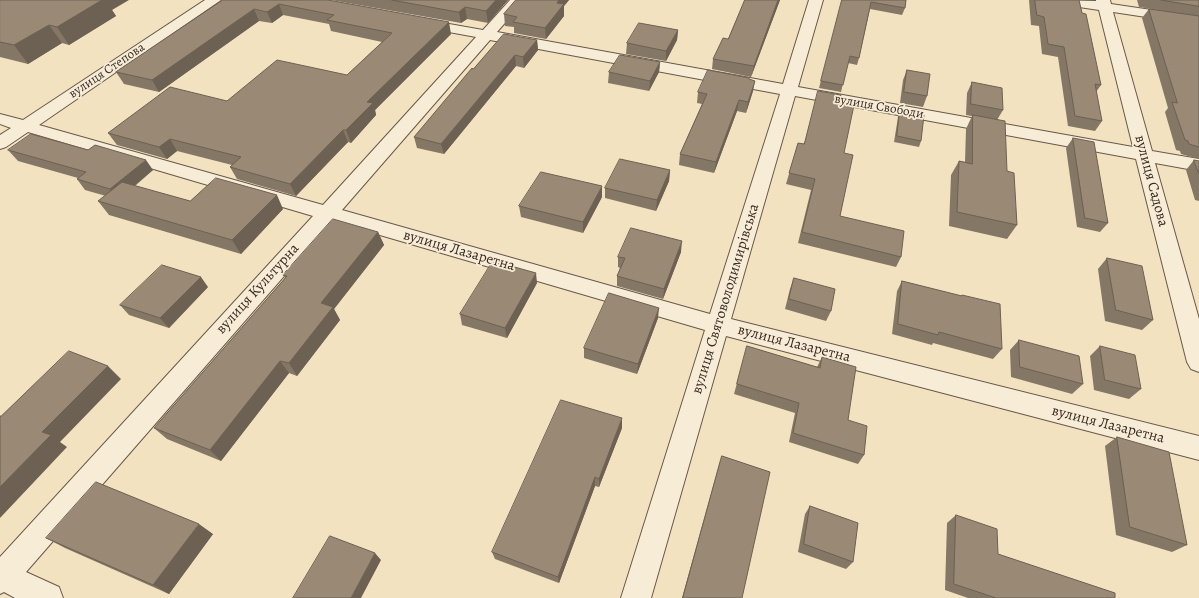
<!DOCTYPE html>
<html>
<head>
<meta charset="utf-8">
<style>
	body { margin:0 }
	canvas { display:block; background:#f3e2c0 }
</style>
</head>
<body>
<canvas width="1199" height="598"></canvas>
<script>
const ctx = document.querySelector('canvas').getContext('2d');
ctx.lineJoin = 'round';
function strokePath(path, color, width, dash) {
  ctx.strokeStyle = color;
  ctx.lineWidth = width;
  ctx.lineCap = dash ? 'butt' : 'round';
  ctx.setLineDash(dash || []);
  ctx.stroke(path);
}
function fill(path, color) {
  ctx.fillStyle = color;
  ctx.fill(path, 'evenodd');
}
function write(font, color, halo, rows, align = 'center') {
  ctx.font = font + ' Alegreya,serif';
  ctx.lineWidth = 3.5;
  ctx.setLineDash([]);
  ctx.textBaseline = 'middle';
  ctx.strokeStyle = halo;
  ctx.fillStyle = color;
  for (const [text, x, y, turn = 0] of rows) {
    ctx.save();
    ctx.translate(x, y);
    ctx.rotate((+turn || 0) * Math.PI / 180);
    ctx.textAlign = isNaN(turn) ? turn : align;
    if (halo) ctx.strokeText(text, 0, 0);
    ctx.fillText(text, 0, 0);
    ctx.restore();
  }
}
const minor = new Path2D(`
	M 205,0 L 221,0 L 39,125 L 323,205 L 476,37 L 416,26 L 414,23 L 416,20 L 421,19 L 483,30 L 510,0 L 525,0 L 497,32 L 783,84 L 809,0 L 823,0 L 798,87 L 1133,147 L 1099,10 L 1059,4 L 1054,3 L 1052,0 L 1096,1 L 1096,0 L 1110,0 L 1111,4 L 1199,17 L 1199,25 L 1113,12 L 1152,151 L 1199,159 L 1199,171 L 1155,163 L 1199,319 L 1199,372 L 1191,369 L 1187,362 L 1136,159 L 795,96 L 731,319 L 1199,436 L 1199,460 L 726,336 L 651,598 L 621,598 L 705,330 L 332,221 L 26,572 L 59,587 L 63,598 L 15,598 L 4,592 L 0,594 L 0,557 L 313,216 L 28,132 L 6,147 L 0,149 L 0,135 L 11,128 L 0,124 L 0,114 L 23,120 ZM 490,40 L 780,94 L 710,314 L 342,210 Z`);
strokePath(minor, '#68594b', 2);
fill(minor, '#f7ecd6');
fill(new Path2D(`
	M 0,0 L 112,10 L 116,16 L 69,45 L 62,43 L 28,64 L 0,57 Z
	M 223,0 L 328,0 L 451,34 L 375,110 L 376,115 L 351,143 L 348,142 L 296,196 L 237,179 L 230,167 L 232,165 L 177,151 L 167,159 L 117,145 L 108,133 L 227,101 L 347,75 L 382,42 L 331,31 L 329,24 L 283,15 L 272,23 L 259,21 L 159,92 L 124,84 L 116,72 Z
	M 331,0 L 508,0 L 488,23 L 467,19 L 461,23 Z
	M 516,0 L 569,0 L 564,6 L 564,16 L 546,39 L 514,33 L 514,27 L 505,26 L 504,14 Z
	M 745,0 L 780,0 L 751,77 L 712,69 L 713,59 L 728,39 Z
	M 842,0 L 906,0 L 905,8 L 902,15 L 870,9 L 859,58 L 857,65 L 848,63 L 841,92 L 819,88 Z
	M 1029,0 L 1079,0 L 1082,13 L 1101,85 L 1096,92 L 1102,121 L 1095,131 L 1068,126 L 1058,57 L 1042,54 L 1039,26 L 1031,25 Z
	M 1137,0 L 1199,0 L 1199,159 L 1181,154 L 1180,151 L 1176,150 L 1165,112 L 1168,108 L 1142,18 L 1149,9 L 1165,11 L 1139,7 Z
	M 678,30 L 677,40 L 666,61 L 626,54 L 627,43 Z
	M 537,40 L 538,50 L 524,68 L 516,66 L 444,154 L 417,148 L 414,137 L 473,69 Z
	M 660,62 L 659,72 L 649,91 L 608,83 L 609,72 Z
	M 907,70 L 927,96 L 923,107 L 900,103 L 903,80 Z
	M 749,79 L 753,91 L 746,113 L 737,111 L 714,173 L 679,165 L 680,154 L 702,104 L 697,103 L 698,92 Z
	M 972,82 L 1003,110 L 997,120 L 1017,225 L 1007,239 L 949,226 L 951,175 L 959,161 L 965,162 L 966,129 L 972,116 L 966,115 L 967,93 Z
	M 839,102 L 844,153 L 840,216 L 901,257 L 896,267 L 798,243 L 811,190 L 786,184 L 798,143 L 803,144 Z
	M 900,111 L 921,141 L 919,147 L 894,142 L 898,117 Z
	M 1073,138 L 1108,223 L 1100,232 L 1077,227 L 1066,148 Z
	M 8,150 L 153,170 L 135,186 L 190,201 L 283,209 L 241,254 L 109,215 L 98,201 L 106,196 L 85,190 L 77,179 L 78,178 L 18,161 Z
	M 1194,160 L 1199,161 L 1199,201 L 1195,200 L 1186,170 Z
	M 670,170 L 669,181 L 656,211 L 605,198 L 605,188 Z
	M 602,197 L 583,233 L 521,217 L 519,206 Z
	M 378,232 L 384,245 L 334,309 L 340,320 L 297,376 L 289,373 L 221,461 L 167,439 L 154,428 L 285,278 L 283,275 Z
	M 681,252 L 663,299 L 617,286 L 617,276 L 620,268 L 618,267 L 618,257 Z
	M 1107,258 L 1153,320 L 1142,330 L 1105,321 L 1098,269 Z
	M 794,278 L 831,311 L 826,321 L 785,309 L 790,289 Z
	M 902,281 L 961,296 L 962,295 L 1002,349 L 993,359 L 933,343 L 932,345 L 892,334 L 897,291 Z
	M 537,283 L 507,338 L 462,325 L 460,314 Z
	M 208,287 L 169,328 L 129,315 L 120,305 Z
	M 658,318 L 637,374 L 584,358 L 584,348 Z
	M 1019,340 L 1083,384 L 1072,394 L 1011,377 L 1010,350 Z
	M 747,346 L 817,367 L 822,357 L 848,420 L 864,455 L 858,464 L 789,442 L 795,413 L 734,394 Z
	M 1100,346 L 1141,389 L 1129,399 L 1094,390 L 1090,356 Z
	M 622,428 L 599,487 L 595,486 L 559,583 L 495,559 L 492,552 Z
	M 1117,437 L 1187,545 L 1172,552 L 1116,535 L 1105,446 Z
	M 722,456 L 742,598 L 682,598 L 719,465 Z
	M 810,506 L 853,562 L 846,569 L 798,552 L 805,514 Z
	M 956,515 L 998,554 L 1115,598 L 968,598 L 945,590 L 947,523 Z
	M 213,534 L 169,594 L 65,548 L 46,538 Z`), '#847765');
fill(new Path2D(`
	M 98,0 L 129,0 L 112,10 L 116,16 L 69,45 L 57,27 Z
	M 496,0 L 508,0 L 488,23 L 486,11 Z
	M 559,0 L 569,0 L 564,6 L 564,16 L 546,39 L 545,28 L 557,3 Z
	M 778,0 L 780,0 L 751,77 L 754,66 Z
	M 279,4 L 283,15 L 272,23 L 267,12 Z
	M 465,7 L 467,19 L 461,23 L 459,12 Z
	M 254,9 L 259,21 L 159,92 L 152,80 Z
	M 449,22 L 451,34 L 375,110 L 376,115 L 351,143 L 346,130 L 367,102 Z
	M 49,25 L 62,43 L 28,64 L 14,45 Z
	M 678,30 L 677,40 L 666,61 L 666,51 Z
	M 537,40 L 538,50 L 524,68 L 523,57 Z
	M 515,55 L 516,66 L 444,154 L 441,144 Z
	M 660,62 L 659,72 L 649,91 L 650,81 Z
	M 755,81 L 753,91 L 746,113 L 748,102 Z
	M 739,100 L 737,111 L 714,173 L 716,162 Z
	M 343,130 L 348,142 L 296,196 L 290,184 Z
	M 170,139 L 177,151 L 167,159 L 159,147 Z
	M 146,160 L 153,170 L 118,199 L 110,189 Z
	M 670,170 L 669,181 L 656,211 L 657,200 Z
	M 602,186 L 602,197 L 583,233 L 583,222 Z
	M 277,195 L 283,209 L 241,254 L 232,240 Z
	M 378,232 L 384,245 L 334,309 L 340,320 L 297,376 L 289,363 L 321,303 Z
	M 682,241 L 681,252 L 663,299 L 664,289 Z
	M 536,273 L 537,283 L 507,338 L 505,328 Z
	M 201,277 L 208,287 L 169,328 L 160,318 Z
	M 659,308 L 658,318 L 637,374 L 638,364 Z
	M 280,361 L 289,373 L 221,461 L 210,450 Z
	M 108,366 L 121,379 L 60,442 L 67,447 L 0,518 L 0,487 L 42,432 Z
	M 622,418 L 622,428 L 599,487 L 599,479 Z
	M 595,477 L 595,486 L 559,583 L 558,577 Z
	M 199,524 L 213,534 L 169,594 L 153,585 Z
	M 375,553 L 381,560 L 361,598 L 351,598 Z`), '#6c6152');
const building = new Path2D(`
	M 0,0 L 102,0 L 57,27 L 49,25 L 14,45 L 0,42 Z
	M 223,0 L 328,0 L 449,22 L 367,102 L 373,103 L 346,130 L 343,130 L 290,184 L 230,167 L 241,157 L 170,139 L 159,147 L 108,133 L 170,87 L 227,101 L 277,60 L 347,75 L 392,33 L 327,20 L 334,15 L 279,4 L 267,12 L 254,9 L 152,80 L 116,72 Z
	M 392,0 L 496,0 L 486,11 L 465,7 L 459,12 Z
	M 516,0 L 559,0 L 557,3 L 564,4 L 545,28 L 513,22 L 517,17 L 504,14 Z
	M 745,0 L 778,0 L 754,66 L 713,59 L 723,38 L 728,39 Z
	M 842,0 L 906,0 L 905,8 L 871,2 L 859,58 L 850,56 L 843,85 L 821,81 Z
	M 1035,0 L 1079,0 L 1082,13 L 1086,14 L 1101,85 L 1095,84 L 1102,121 L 1075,116 L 1064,47 L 1048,44 L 1044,17 L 1037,15 Z
	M 1161,0 L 1199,0 L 1199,6 Z
	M 1149,9 L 1199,16 L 1199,147 L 1189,144 L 1188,141 L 1185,140 L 1172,102 L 1177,103 Z
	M 639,23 L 678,30 L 666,51 L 627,43 Z
	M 504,34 L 537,40 L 523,57 L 515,55 L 441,144 L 414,137 L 472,68 L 473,69 Z
	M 620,55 L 660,62 L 650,81 L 609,72 Z
	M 708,70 L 749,78 L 749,79 L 755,81 L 748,102 L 739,100 L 716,162 L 680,154 L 707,94 L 698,92 Z
	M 907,70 L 930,74 L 927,96 L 904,92 Z
	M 972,82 L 1002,88 L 1003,110 L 971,104 Z
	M 818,91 L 841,95 L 839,102 L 854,105 L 844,153 L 853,155 L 840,216 L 904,231 L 901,257 L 802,232 L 815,179 L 789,173 L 798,143 L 804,144 Z
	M 900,111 L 924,115 L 921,141 L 897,136 Z
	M 973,115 L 1005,121 L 1007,171 L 1014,173 L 1017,225 L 957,212 L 959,161 L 972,164 Z
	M 31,134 L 88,150 L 95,145 L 146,160 L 110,189 L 77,179 L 86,172 L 8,150 Z
	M 1073,138 L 1094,142 L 1108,223 L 1085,218 Z
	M 620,159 L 670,170 L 657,200 L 605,188 Z
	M 1194,160 L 1199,161 L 1199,174 Z
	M 541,172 L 602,186 L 583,222 L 519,206 Z
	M 216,178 L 277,195 L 232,240 L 98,201 L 122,182 L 190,201 Z
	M 333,219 L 378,232 L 321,303 L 333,307 L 289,363 L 280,361 L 210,450 L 154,428 L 287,276 L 283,275 Z
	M 631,228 L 682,241 L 664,289 L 617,276 L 625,258 L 618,257 Z
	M 1107,258 L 1142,266 L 1153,320 L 1116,310 Z
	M 493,261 L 536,273 L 505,328 L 460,314 Z
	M 162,265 L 201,277 L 160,318 L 120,305 Z
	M 794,278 L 835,289 L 831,311 L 789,299 Z
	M 902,281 L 962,296 L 962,295 L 1000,304 L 1002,349 L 939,332 L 938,335 L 898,324 Z
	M 609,293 L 659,308 L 638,364 L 584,348 Z
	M 1019,340 L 1079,356 L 1083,384 L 1020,367 Z
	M 747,346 L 820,368 L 822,357 L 856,367 L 848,420 L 867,426 L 864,455 L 793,433 L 799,403 L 737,384 Z
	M 1100,346 L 1135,355 L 1141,389 L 1105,380 Z
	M 69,351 L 108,366 L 42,432 L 51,435 L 0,487 L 0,416 L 1,416 Z
	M 561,400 L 622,418 L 599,479 L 595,477 L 558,577 L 492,552 Z
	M 1117,437 L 1169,452 L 1187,545 L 1130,527 Z
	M 722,456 L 770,472 L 742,598 L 683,598 Z
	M 96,482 L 199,524 L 153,585 L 46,538 Z
	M 810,506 L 858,523 L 853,562 L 804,544 Z
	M 956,515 L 997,529 L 998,554 L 1115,593 L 1115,598 L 996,598 L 954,584 Z
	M 330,536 L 375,553 L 351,598 L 293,598 Z`);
fill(building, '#9a8a75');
strokePath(building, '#6c6152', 1);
write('13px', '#3a2b24', '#f7ecd6', [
	["вулиця Степова",107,71,-34],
	["вулиця Свободи",879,107,10]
]);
write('15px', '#3a2b24', '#f7ecd6', [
	["вулиця Садова",1151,181,75],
	["вулиця Лазаретна",459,251,16],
	["вулиця Культурна",258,289,-48],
	["вулиця Святоволодимирівська",726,299,-73],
	["вулиця Лазаретна",794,344,14],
	["вулиця Лазаретна",1108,425,14]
]);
</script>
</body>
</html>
